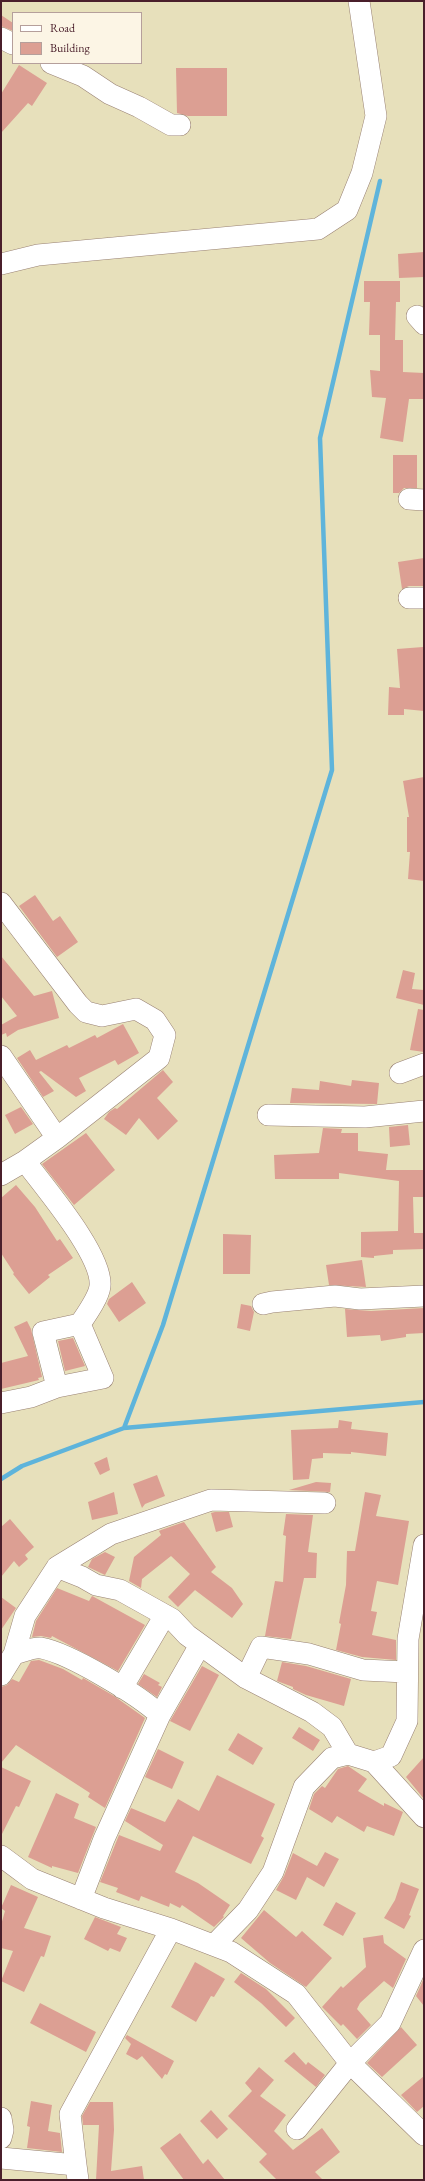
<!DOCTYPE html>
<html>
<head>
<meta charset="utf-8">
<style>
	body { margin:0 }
	#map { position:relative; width:425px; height:2181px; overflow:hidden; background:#e7e0bb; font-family:"EB Garamond",serif }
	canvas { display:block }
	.frame { position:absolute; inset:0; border:2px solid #4a1f2b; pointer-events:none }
	.legend { position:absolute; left:12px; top:12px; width:130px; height:52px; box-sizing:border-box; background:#fcf5e5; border:1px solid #b59f9b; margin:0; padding:5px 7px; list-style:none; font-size:12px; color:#4a1f2b }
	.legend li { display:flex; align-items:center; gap:8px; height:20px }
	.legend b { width:20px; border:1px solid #b59f9b }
</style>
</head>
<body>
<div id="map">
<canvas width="425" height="2181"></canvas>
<div class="frame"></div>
<ul class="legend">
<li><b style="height:5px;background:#fff"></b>Road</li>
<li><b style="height:11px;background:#dc9f93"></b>Building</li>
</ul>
</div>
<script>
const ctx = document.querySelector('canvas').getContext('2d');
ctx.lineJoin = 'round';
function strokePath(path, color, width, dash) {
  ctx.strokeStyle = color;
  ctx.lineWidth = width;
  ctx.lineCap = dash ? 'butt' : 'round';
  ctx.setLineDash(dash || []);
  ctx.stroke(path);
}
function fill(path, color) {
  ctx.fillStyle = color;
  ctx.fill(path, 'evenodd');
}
strokePath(new Path2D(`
	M 124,1428 L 163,1325 L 332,770 L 320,438 L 380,181
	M 1,1479 L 22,1466 L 124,1428 L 424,1402`), '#5eb4db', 4.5);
fill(new Path2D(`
	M 1,15 L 13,23 L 13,31 L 1,26 Z
	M 19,65 L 47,83 L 32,106 L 28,103 L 1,133 L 1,94 Z
	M 176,68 L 227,68 L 227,116 L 188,116 L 177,113 Z
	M 424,252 L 424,277 L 399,278 L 398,254 Z
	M 364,281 L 400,281 L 400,302 L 396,302 L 395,340 L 403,340 L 403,372 L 424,373 L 424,399 L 409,399 L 403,442 L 380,438 L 386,398 L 372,397 L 370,370 L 380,371 L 380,335 L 369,335 L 370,302 L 364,302 Z
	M 393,455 L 417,455 L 417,488 L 404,488 L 399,493 L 393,493 Z
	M 424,558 L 424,586 L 409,586 L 402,589 L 398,562 Z
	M 423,647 L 424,711 L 404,709 L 404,715 L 388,715 L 389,687 L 400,688 L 397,649 Z
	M 424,777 L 424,881 L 408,879 L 410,852 L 407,852 L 407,817 L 409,817 L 403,781 Z
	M 35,895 L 53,921 L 60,916 L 78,942 L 57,957 L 19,906 Z
	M 1,956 L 34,996 L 52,991 L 59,1018 L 18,1030 L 7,1037 L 6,1033 L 1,1035 L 1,1025 L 17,1016 L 1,996 Z
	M 403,970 L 415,973 L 412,989 L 424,990 L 424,1005 L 396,998 Z
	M 418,1009 L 424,1010 L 424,1052 L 410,1050 Z
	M 123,1024 L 139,1053 L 118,1065 L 115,1060 L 79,1078 L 86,1091 L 76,1097 L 41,1071 L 39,1072 L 54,1091 L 43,1097 L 17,1058 L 30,1050 L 36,1060 L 67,1045 L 69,1048 L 95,1035 L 97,1038 Z
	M 163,1070 L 173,1082 L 157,1098 L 178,1121 L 158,1140 L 139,1118 L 126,1135 L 104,1119 L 109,1112 L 115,1108 L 117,1109 Z
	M 352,1080 L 379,1083 L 377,1104 L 290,1103 L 292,1088 L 319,1090 L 320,1081 L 351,1086 Z
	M 21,1107 L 33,1124 L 15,1134 L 5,1115 Z
	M 408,1125 L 410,1145 L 390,1147 L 389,1127 Z
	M 323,1128 L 342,1129 L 341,1133 L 358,1133 L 358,1151 L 388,1154 L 386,1170 L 424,1170 L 424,1197 L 413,1197 L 414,1233 L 424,1233 L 424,1249 L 393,1250 L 393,1254 L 374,1256 L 374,1258 L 361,1257 L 361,1232 L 398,1231 L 399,1181 L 339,1173 L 339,1179 L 275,1179 L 274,1155 L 319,1153 Z
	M 86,1133 L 115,1170 L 74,1205 L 42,1164 Z
	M 16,1185 L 35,1207 L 57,1241 L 60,1239 L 73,1258 L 48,1275 L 50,1277 L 29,1294 L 13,1274 L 14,1273 L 1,1253 L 1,1198 Z
	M 223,1234 L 251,1235 L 250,1274 L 223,1274 Z
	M 362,1260 L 366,1287 L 329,1285 L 326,1265 Z
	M 132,1282 L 146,1303 L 119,1322 L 107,1304 L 109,1299 Z
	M 241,1304 L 251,1306 L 254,1312 L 250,1331 L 237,1328 Z
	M 424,1308 L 424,1333 L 406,1334 L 406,1337 L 381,1341 L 380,1335 L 347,1337 L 345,1309 L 371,1311 Z
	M 27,1321 L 31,1329 L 42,1377 L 38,1378 L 39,1380 L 1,1389 L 1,1363 L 28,1356 L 14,1327 Z
	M 73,1338 L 85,1366 L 65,1371 L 58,1341 Z
	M 339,1420 L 352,1422 L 351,1429 L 388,1433 L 386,1456 L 351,1452 L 351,1454 L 323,1453 L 323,1458 L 312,1459 L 309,1479 L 293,1480 L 291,1430 L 338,1428 Z
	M 107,1457 L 110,1470 L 100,1475 L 94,1463 Z
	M 157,1475 L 165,1496 L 145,1504 L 142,1508 L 133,1484 Z
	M 316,1482 L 331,1483 L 330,1492 L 289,1490 Z
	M 114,1492 L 118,1514 L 92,1520 L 88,1502 Z
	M 365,1492 L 381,1495 L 376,1516 L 409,1521 L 398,1585 L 377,1581 L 371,1611 L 377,1612 L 372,1635 L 396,1640 L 396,1660 L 362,1657 L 336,1650 L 341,1624 L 339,1623 L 346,1585 L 347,1551 L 355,1551 Z
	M 215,1512 L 229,1512 L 233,1527 L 216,1532 L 211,1513 Z
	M 286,1514 L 313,1515 L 308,1552 L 317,1553 L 316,1578 L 304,1578 L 291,1639 L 265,1636 L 275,1581 L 283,1582 L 286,1536 L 283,1535 Z
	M 10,1519 L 34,1547 L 25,1555 L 28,1559 L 19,1567 L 14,1561 L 1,1577 L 1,1527 Z
	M 184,1522 L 216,1567 L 211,1572 L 232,1588 L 243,1604 L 232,1618 L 195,1590 L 178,1607 L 168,1597 L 190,1574 L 171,1556 L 142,1579 L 141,1588 L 129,1581 L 134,1557 L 161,1535 L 159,1531 L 161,1530 Z
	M 105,1552 L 115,1557 L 105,1575 L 88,1567 L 92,1559 Z
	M 57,1588 L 89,1601 L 92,1596 L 94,1597 L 145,1625 L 118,1671 L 52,1636 L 51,1638 L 41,1636 L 32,1637 L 36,1621 Z
	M 1,1597 L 16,1608 L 1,1630 Z
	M 39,1660 L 63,1669 L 82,1680 L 83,1678 L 114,1696 L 145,1718 L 105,1808 L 88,1797 L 90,1793 L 16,1745 L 1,1763 L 1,1687 L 7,1685 L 12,1679 L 19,1682 L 31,1661 Z
	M 282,1662 L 306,1666 L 351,1679 L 344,1706 L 306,1695 L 293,1689 L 293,1687 L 277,1681 Z
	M 202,1666 L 219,1675 L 190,1731 L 170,1721 Z
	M 144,1674 L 160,1683 L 158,1685 L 162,1687 L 157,1697 L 138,1684 Z
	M 299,1727 L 320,1740 L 313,1751 L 292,1738 Z
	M 238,1733 L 263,1748 L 253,1765 L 228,1750 Z
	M 158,1749 L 184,1762 L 172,1789 L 145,1777 Z
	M 424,1757 L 424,1799 L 406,1777 Z
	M 348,1766 L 367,1779 L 358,1791 L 384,1806 L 384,1803 L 403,1812 L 394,1836 L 367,1826 L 364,1832 L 337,1816 L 332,1823 L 309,1809 L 314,1794 L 322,1786 L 325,1788 L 338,1769 Z
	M 1,1767 L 31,1781 L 19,1807 L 16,1806 L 1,1836 Z
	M 217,1775 L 275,1804 L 261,1836 L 264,1838 L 251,1864 L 193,1836 L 175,1872 L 198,1883 L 230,1905 L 223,1916 L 224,1917 L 214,1927 L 182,1905 L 180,1908 L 170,1903 L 169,1907 L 141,1896 L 139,1901 L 116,1892 L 118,1888 L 100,1882 L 119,1835 L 160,1851 L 163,1845 L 125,1821 L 131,1808 L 165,1822 L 178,1799 L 199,1811 Z
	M 56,1793 L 79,1804 L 74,1818 L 96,1827 L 78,1873 L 52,1866 L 52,1868 L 28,1857 Z
	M 325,1852 L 339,1859 L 324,1887 L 307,1877 L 296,1900 L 276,1890 L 284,1876 L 293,1853 L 317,1866 Z
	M 401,1882 L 419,1889 L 409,1915 L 411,1916 L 404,1929 L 384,1918 L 395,1900 Z
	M 11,1885 L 38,1897 L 24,1928 L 51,1936 L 44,1957 L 41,1956 L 24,1992 L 1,1981 L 13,1951 L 1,1948 L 1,1925 L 5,1911 L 1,1908 Z
	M 336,1902 L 356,1913 L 343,1936 L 323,1925 Z
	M 264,1910 L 296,1937 L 302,1931 L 332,1958 L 306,1987 L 270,1963 L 241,1938 Z
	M 95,1917 L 121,1927 L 117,1934 L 127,1938 L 120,1952 L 110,1948 L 108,1951 L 84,1939 Z
	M 383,1935 L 384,1943 L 406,1959 L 393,1988 L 384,1981 L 360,2003 L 357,2009 L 371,2025 L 357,2039 L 343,2024 L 341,2026 L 322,2007 L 341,1986 L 343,1988 L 366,1967 L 363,1938 Z
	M 195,1962 L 225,1979 L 214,1997 L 211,1996 L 196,2022 L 171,2007 Z
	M 241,1973 L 266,1989 L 295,2018 L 286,2027 L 261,2003 L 234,1982 Z
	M 424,1978 L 424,2006 L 416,1996 Z
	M 40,2003 L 96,2032 L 86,2052 L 30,2023 Z
	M 401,2027 L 417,2045 L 382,2077 L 367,2063 Z
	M 127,2035 L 174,2061 L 167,2075 L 165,2074 L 162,2079 L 142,2056 L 137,2060 L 126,2054 L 131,2044 L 125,2038 Z
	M 294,2052 L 306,2065 L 308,2062 L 325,2075 L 316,2087 L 284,2061 Z
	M 259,2067 L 274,2080 L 260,2096 L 286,2115 L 274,2131 L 293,2150 L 322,2128 L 340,2152 L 315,2172 L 323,2180 L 277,2180 L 259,2162 L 267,2154 L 228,2116 L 252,2091 L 245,2083 Z
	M 424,2076 L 424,2106 L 417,2112 L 401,2095 Z
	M 31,2101 L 52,2105 L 48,2131 L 60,2133 L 62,2152 L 27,2148 L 30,2127 L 27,2126 Z
	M 90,2102 L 113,2102 L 114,2130 L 111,2171 L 142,2166 L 144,2180 L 96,2180 L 99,2125 L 83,2125 L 82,2116 Z
	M 211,2110 L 228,2129 L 217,2139 L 200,2121 Z
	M 180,2133 L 203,2164 L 208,2159 L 225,2180 L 184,2180 L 160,2148 Z`), '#dc9f93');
const minor = new Path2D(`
	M 1,38 L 13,44
	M 51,63 L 83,76 L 110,94 L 139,107 L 171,125 L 180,125
	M 1,264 L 38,255 L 318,229 L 347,210 L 362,173 L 376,116 L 359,1
	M 417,316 L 424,324
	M 409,499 L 424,500
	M 409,598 L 424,598
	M 1,903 L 78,1004 L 86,1012 L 102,1016 L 136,1009 L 155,1020 L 165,1035 L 159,1058 L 57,1138 L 25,1161 L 1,1175
	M 1,1056 L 57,1138
	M 400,1073 L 424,1064
	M 268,1115 L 365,1117 L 424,1111
	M 25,1161 C 44,1187 103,1255 100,1286 C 99,1297 86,1315 80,1324 L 43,1332 L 57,1387
	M 263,1304 L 272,1302 L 335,1296 L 360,1299 L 424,1296
	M 1,1403 L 31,1397 L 57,1387 L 103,1378 L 80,1324
	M 57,1567 L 82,1577 L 96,1585 L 120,1590 L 172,1619 L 187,1635 L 246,1678 L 312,1712 L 332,1727 L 348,1754
	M 14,1654 C 22,1652 34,1647 41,1648 C 69,1653 139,1695 160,1715
	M 1,1675 L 14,1654 L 25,1616 L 57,1567 L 111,1534 L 211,1500 L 325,1503
	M 246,1678 L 261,1647 L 309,1654 L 363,1670 L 406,1672
	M 122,1688 L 165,1615
	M 374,1762 L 424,1817
	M 1,1856 L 32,1879 L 104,1908 L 171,1929 L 231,1952 L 296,1994 L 350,2063 L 424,2135
	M 81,1899 L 104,1839 L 160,1715 L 200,1645
	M 214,1945 L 248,1910 L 273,1872 L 304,1787 L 332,1758 L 348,1754 L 374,1762 L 391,1756 L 407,1721 L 408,1639 L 424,1545
	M 1,2118 L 3,2130 L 1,2138
	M 297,2129 L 350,2063 L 390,2023 L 424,1950
	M 1,2158 L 76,2165 L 78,2180
	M 76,2165 L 70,2114 L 171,1929`);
strokePath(minor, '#988073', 22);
strokePath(minor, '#fff', 21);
</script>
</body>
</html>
